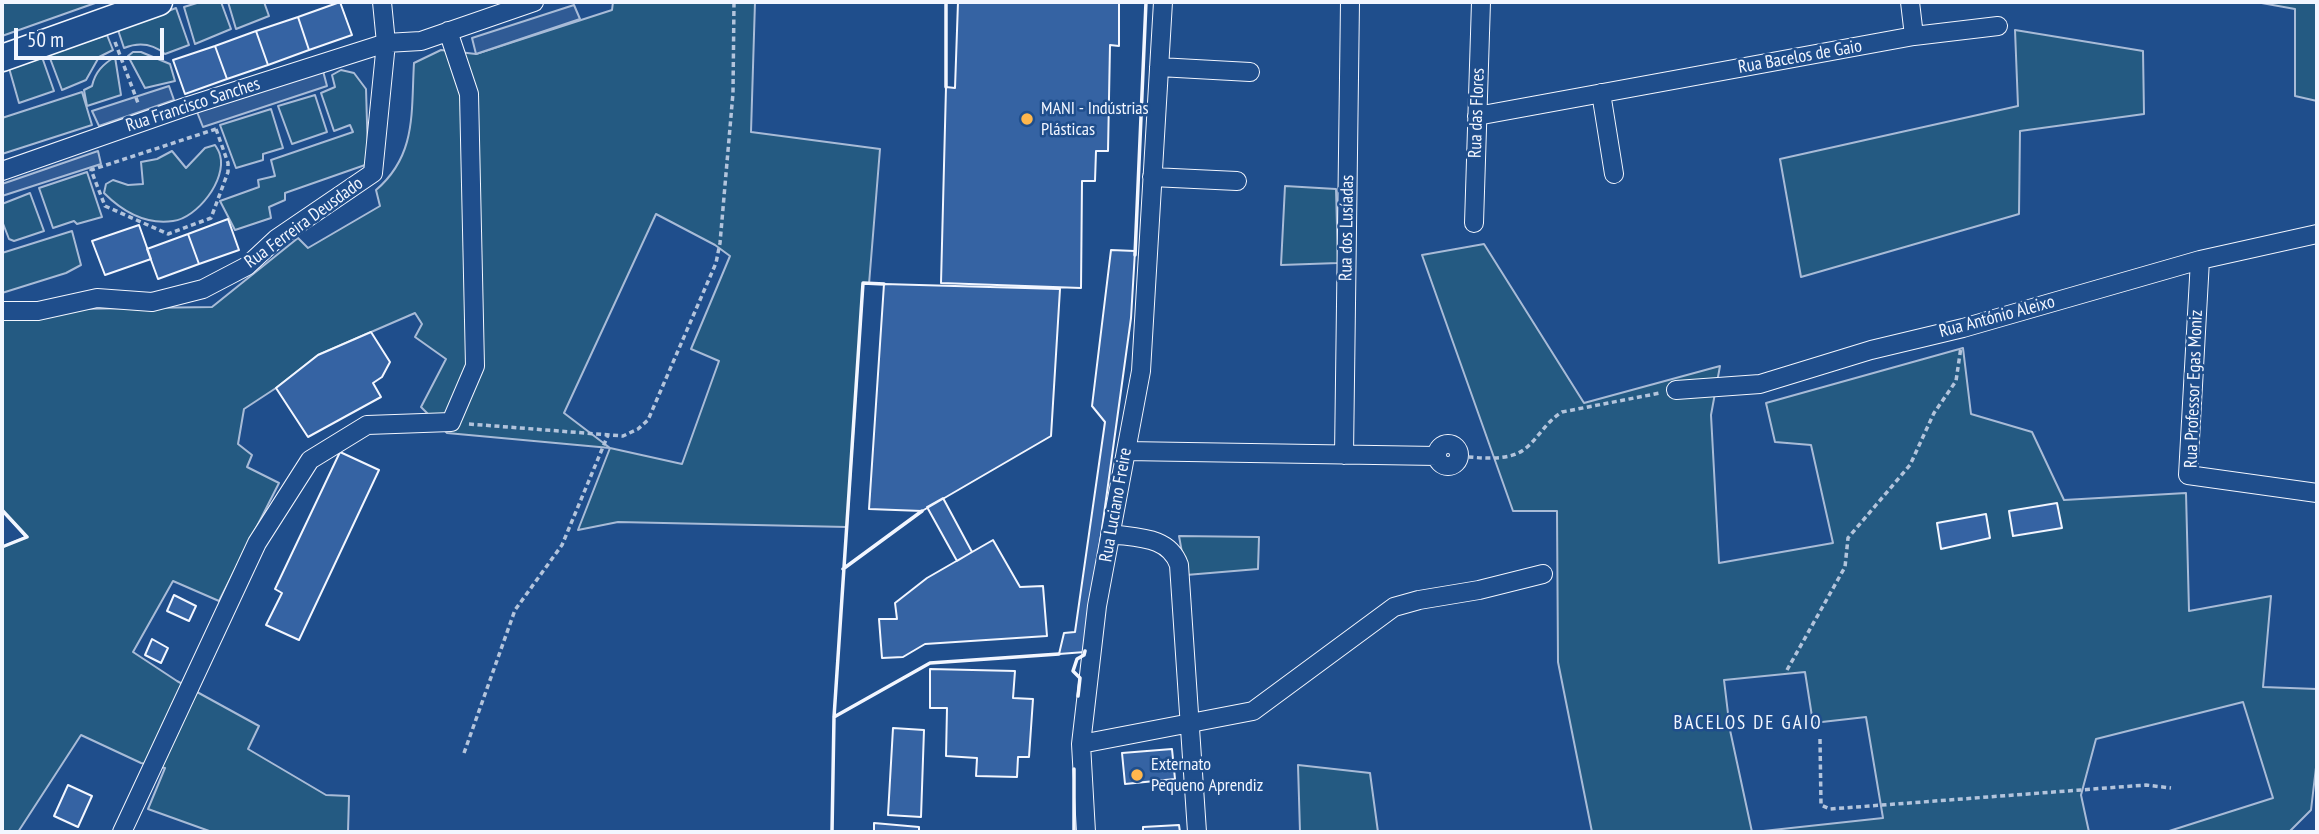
<!DOCTYPE html>
<html>
<head>
<meta charset="utf-8">
<style>
	body { margin:0 }
	#map { position:relative; width:2319px; height:834px; overflow:hidden; background:#1f4e8c; font-family:"PT Sans Narrow",sans-serif }
	canvas { display:block }
	.frame { position:absolute; inset:0; border:4px solid #f2f6ff; pointer-events:none }
	.scale { position:absolute; left:14px; top:28px; width:150px; height:32px; box-sizing:border-box; border:4px solid #f2f6ff; border-top:0; padding-left:9px; font-size:21px; line-height:24px; white-space:nowrap; color:#f2f6ff; -webkit-text-stroke:5px #1f4e8c; paint-order:stroke }
</style>
</head>
<body>
<div id="map">
<canvas width="2319" height="834"></canvas>
<div class="frame"></div>
<div class="scale">50 m</div>
</div>
<script>
const ctx = document.querySelector('canvas').getContext('2d');
ctx.lineJoin = 'round';
function fill(path, color) {
  ctx.fillStyle = color;
  ctx.fill(path, 'evenodd');
}
function strokePath(path, color, width, dash) {
  ctx.strokeStyle = color;
  ctx.lineWidth = width;
  ctx.lineCap = dash ? 'butt' : 'round';
  ctx.setLineDash(dash || []);
  ctx.stroke(path);
}
function write(font, color, halo, rows, align = 'center') {
  ctx.font = font + ' "PT Sans Narrow",sans-serif';
  ctx.lineWidth = 5;
  ctx.setLineDash([]);
  ctx.textBaseline = 'middle';
  ctx.strokeStyle = halo;
  ctx.fillStyle = color;
  for (const [text, x, y, turn = 0] of rows) {
    ctx.save();
    ctx.translate(x, y);
    ctx.rotate((+turn || 0) * Math.PI / 180);
    ctx.textAlign = isNaN(turn) ? turn : align;
    if (halo) ctx.strokeText(text, 0, 0);
    ctx.fillText(text, 0, 0);
    ctx.restore();
  }
}
const green = new Path2D(`
	M 2,2 L 98,2 L 2,36 Z
	M 200,2 L 221,2 L 231,29 L 195,44 L 184,7 Z
	M 228,2 L 264,2 L 269,16 L 236,29 Z
	M 613,2 L 755,2 L 751,132 L 880,149 L 869,284 L 863,284 L 847,527 L 618,522 L 578,530 L 610,448 L 447,433 L 421,407 L 446,359 L 415,337 L 422,324 L 415,313 L 318,355 L 276,388 L 244,409 L 238,444 L 252,455 L 247,467 L 279,483 L 219,601 L 173,581 L 133,652 L 177,681 L 259,726 L 248,749 L 326,795 L 349,796 L 348,832 L 212,832 L 148,809 L 165,768 L 141,763 L 81,735 L 18,832 L 2,832 L 2,547 L 26,537 L 2,510 L 2,310 L 212,307 L 298,238 L 308,248 L 380,206 L 376,190 C 417,155 411,112 414,63 L 441,50 L 476,54 L 612,10 ZM 656,214 L 715,245 L 730,256 L 691,349 L 719,361 L 682,464 L 610,448 L 564,413 Z
	M 2256,2 L 2317,2 L 2317,101 L 2295,96 L 2295,9 Z
	M 176,8 L 189,45 L 165,54 C 153,44 139,42 124,48 L 118,30 Z
	M 2015,30 L 2143,51 L 2144,114 L 2020,131 L 2019,214 L 1801,277 L 1780,159 L 2018,106 Z
	M 107,35 L 113,50 L 99,57 L 86,80 L 62,90 L 48,53 Z
	M 133,52 L 141,52 L 170,64 L 175,81 L 145,88 L 128,56 Z
	M 42,57 L 54,91 L 19,103 L 9,68 Z
	M 115,57 L 121,95 L 87,106 L 84,90 L 92,86 C 95,72 103,64 115,57 Z
	M 341,70 L 354,73 L 366,89 L 368,156 L 365,165 L 285,193 L 285,200 L 269,207 L 271,218 L 235,230 L 220,201 L 259,187 L 258,180 L 275,176 L 271,160 L 353,132 L 350,125 L 334,131 L 321,93 L 335,87 L 332,75 Z
	M 82,92 L 92,125 L 2,154 L 2,118 Z
	M 315,95 L 327,132 L 292,144 L 278,106 Z
	M 271,109 L 283,148 L 263,154 L 263,160 L 236,168 L 220,125 Z
	M 215,145 C 217,148 219,151 220,155 C 227,180 197,218 173,221 C 145,225 122,211 104,193 L 106,184 L 113,180 L 128,185 L 143,184 L 141,162 L 157,159 L 172,151 L 186,168 L 205,148 Z
	M 87,172 L 102,217 L 77,224 L 74,221 L 53,228 L 39,188 Z
	M 1285,186 L 1336,189 L 1338,263 L 1281,265 Z
	M 30,193 L 44,231 L 14,241 L 9,239 L 2,221 L 2,204 Z
	M 72,231 L 81,265 L 66,273 L 2,293 L 2,253 Z
	M 1484,244 L 1584,403 L 1720,366 L 1711,415 L 1719,563 L 1833,543 L 1811,445 L 1775,442 L 1766,403 L 1963,348 L 1971,414 L 2032,432 L 2064,500 L 2186,493 L 2189,611 L 2271,596 L 2263,687 L 2317,689 L 2317,759 L 2311,810 L 2289,832 L 2166,832 L 2273,798 L 2243,702 L 2096,739 L 2081,795 L 2089,832 L 1754,832 L 1883,818 L 1866,717 L 1813,723 L 1805,672 L 1724,680 L 1730,730 L 1752,832 L 1592,832 L 1558,662 L 1557,511 L 1513,511 L 1422,255 Z
	M 1179,536 L 1259,537 L 1258,569 L 1186,575 Z
	M 1298,765 L 1370,773 L 1378,832 L 1300,832 Z`);
fill(green, '#245a82');
strokePath(green, '#a8bbd7', 2);
const parking = new Path2D(`
	M 574,5 L 580,19 L 476,54 L 472,38 Z
	M 323,71 L 327,86 L 203,127 L 197,112 Z
	M 169,86 L 174,100 L 99,126 L 92,111 Z
	M 98,151 L 101,164 L 2,196 L 2,184 Z`);
fill(parking, '#305b95');
strokePath(parking, '#a8bbd7', 2);
const building = new Path2D(`
	M 340,2 L 352,35 L 309,50 L 298,17 Z
	M 958,2 L 1119,2 L 1119,46 L 1110,45 L 1108,151 L 1096,151 L 1095,181 L 1082,181 L 1081,288 L 941,283 L 946,87 L 955,88 Z
	M 298,17 L 309,50 L 268,65 L 256,31 Z
	M 256,31 L 268,65 L 227,79 L 215,46 Z
	M 215,46 L 227,79 L 185,94 L 173,60 Z
	M 228,219 L 239,250 L 199,264 L 188,234 Z
	M 139,225 L 151,259 L 105,275 L 92,241 Z
	M 188,234 L 199,264 L 158,279 L 147,249 Z
	M 1111,250 L 1135,251 L 1131,318 L 1085,652 L 1059,654 L 1064,633 L 1075,632 L 1105,422 L 1092,406 Z
	M 884,284 L 1060,289 L 1051,436 L 922,511 L 869,509 Z
	M 371,332 L 390,362 L 382,377 L 373,383 L 381,397 L 308,437 L 276,388 L 318,355 Z
	M 340,452 L 379,470 L 299,640 L 266,625 L 282,593 L 275,589 Z
	M 943,498 L 972,552 L 957,561 L 927,507 Z
	M 2057,503 L 2062,528 L 2013,536 L 2009,511 Z
	M 1986,514 L 1990,538 L 1941,549 L 1937,523 Z
	M 993,540 L 1020,587 L 1043,586 L 1047,636 L 925,644 L 903,657 L 882,658 L 879,619 L 897,619 L 895,603 L 927,578 Z
	M 174,595 L 196,606 L 189,621 L 167,611 Z
	M 152,639 L 168,648 L 161,663 L 145,655 Z
	M 930,669 L 1015,671 L 1013,698 L 1033,699 L 1029,757 L 1018,757 L 1017,777 L 976,776 L 977,758 L 946,756 L 947,708 L 930,708 Z
	M 893,728 L 924,730 L 921,817 L 888,815 Z
	M 1172,749 L 1175,779 L 1125,784 L 1122,753 Z
	M 68,785 L 92,796 L 78,827 L 54,816 Z
	M 874,823 L 919,827 L 919,832 L 874,832 Z
	M 1179,825 L 1180,832 L 1143,832 L 1143,827 Z`);
fill(building, '#3563a3');
strokePath(building, '#f2f6ff', 2);
const street = new Path2D(`
	M 1910,2 L 1914,36
	M 1159,67 L 1250,72
	M 1601,93 L 1614,174
	M 1477,116 L 1914,36 L 1998,26
	M 2,171 L 185,107 L 386,43 L 421,41 L 534,2
	M 1152,177 L 1237,181
	M 1474,223 L 1481,2
	M 2200,260 L 2188,475 L 2317,493
	M 2,311 L 38,311 L 97,298 L 152,302 L 203,289 L 247,266 L 276,239 L 373,173 L 386,43 L 382,2
	M 1676,390 L 1760,384 L 1871,350 L 1963,328 L 2200,260 L 2317,234
	M1437 455a11 11 0 1 1 22 0a11 11 0 1 1-22 0Z
	M 1126,451 L 1437,456
	M 1344,455 L 1350,2
	M 1111,534 C 1137,538 1169,536 1179,565 L 1197,832
	M 1081,744 L 1253,711 L 1394,607 L 1419,600 L 1479,590 L 1543,574
	M 122,832 L 257,543 L 310,460 L 367,425 L 451,422 L 475,366 L 469,94 L 448,31
	M 1086,832 L 1081,744 L 1097,606 L 1141,371 L 1163,2`);
const secondary = new Path2D(`
	M 2,58 L 159,2`);
strokePath(street, '#f2f6ff', 20);
strokePath(secondary, '#f2f6ff', 29);
strokePath(new Path2D(`
	M 115,42 L 138,103
	M 216,129 L 228,163 L 228,172 L 211,218 L 168,234 L 105,206 L 91,170 Z
	M 469,424 L 623,436 L 638,429 L 648,420 L 716,263 L 720,243 L 733,93 L 734,2
	M 1460,456 C 1479,458 1510,462 1526,448 C 1539,437 1546,422 1562,412 L 1660,393
	M 1787,670 L 1845,567 L 1848,538 L 1910,465 L 1934,413 L 1956,381 L 1961,347
	M 1820,739 L 1821,805 L 1830,809 L 2146,785 L 2171,788
	M 464,753 L 515,610 L 562,545 L 608,435`), '#b3c4dc', 3.5, [5, 3.5]);
strokePath(street, '#1f4e8c', 18);
strokePath(secondary, '#1f4e8c', 26);
strokePath(new Path2D(`
	M 946,87 L 946,2
	M 1135,255 L 1146,2
	M 2,510 L 27,537 L 2,547
	M 843,569 L 922,511
	M 1078,696 L 1080,678 L 1073,671 L 1077,659 L 1084,655 L 1085,651
	M 834,717 L 930,663 L 1059,654
	M 1074,769 L 1074,832
	M 832,832 L 834,717 L 863,283 L 884,284`), '#f2f6ff', 3.5);
for (const [x, y, r, color] of [
	[1027,119,7,"#ffb74d"],
	[1137,775,7,"#ffb74d"]
]) {
  const dot = new Path2D();
  dot.arc(x, y, r, 0, 2 * Math.PI);
  ctx.fillStyle = color;
  ctx.fill(dot);
  strokePath(dot, '#1f4e8c', 2.5);
}
write('18px', '#f2f6ff', '#1f4e8c', [
	["Rua Bacelos de Gaio",1800,57,-10],
	["Rua Francisco Sanches",193,105,-18],
	["Rua das Flores",1477,113,-88],
	["Rua Ferreira Deusdado",304,223,-36],
	["Rua dos Lusíadas",1347,228,-89],
	["Rua António Aleixo",1997,317,-15],
	["Rua Professor Egas Moniz",2194,389,-88],
	["Rua Luciano Freire",1116,505,-80]
]);
write('18px', '#f2f6ff', '#1f4e8c', [
	["MANI - Indústrias",1041,109],
	["Plásticas",1041,130],
	["Externato",1151,765],
	["Pequeno Aprendiz",1151,786]
], 'left');
ctx.letterSpacing = '2px';
write('19px', '#f2f6ff', '#1f4e8c', [
	["BACELOS DE GAIO",1748,724]
]);
ctx.letterSpacing = '0px';
</script>
</body>
</html>
